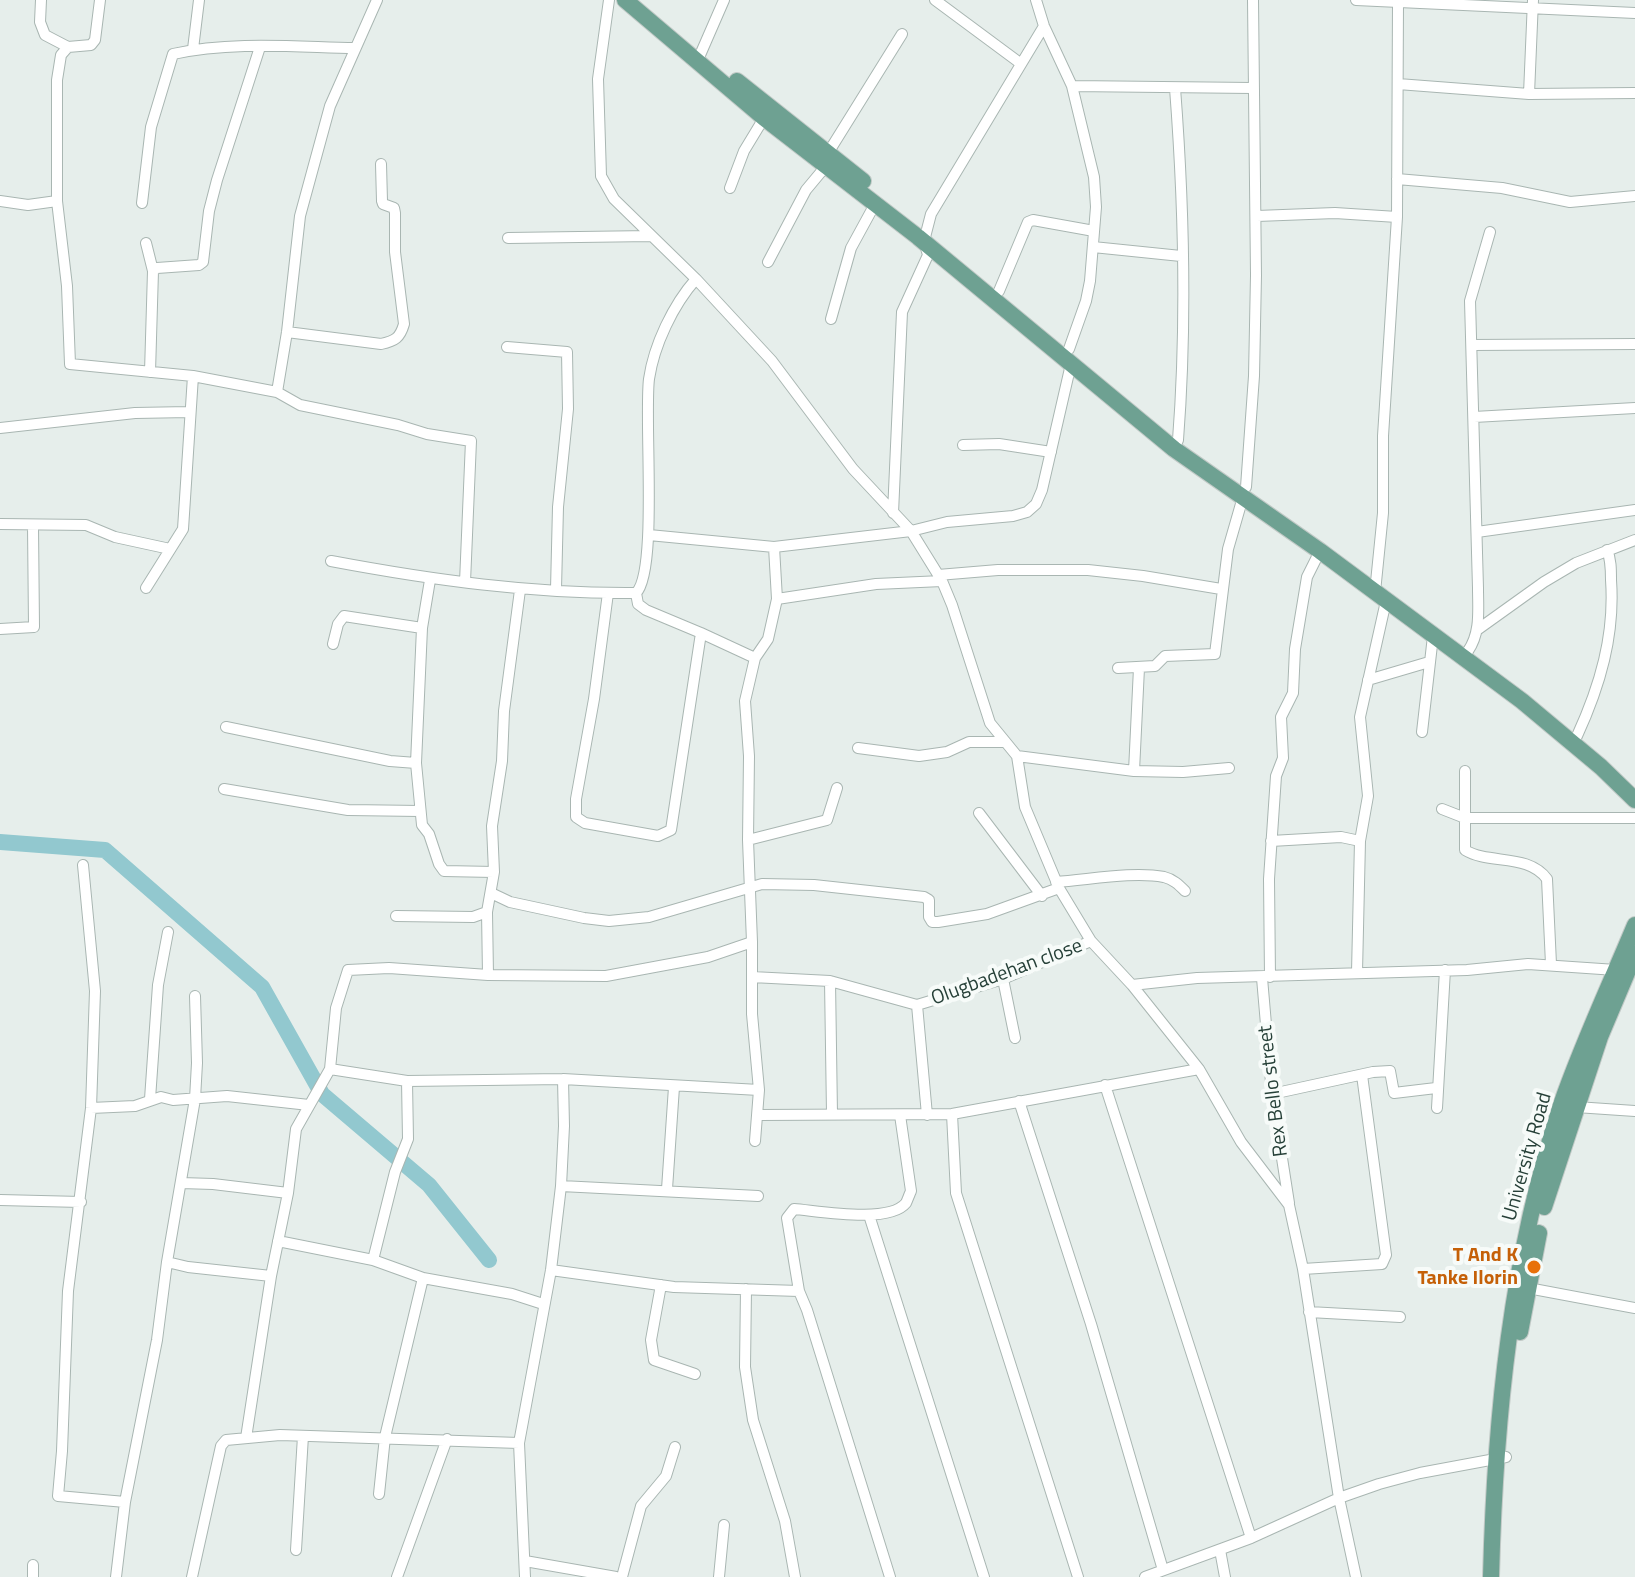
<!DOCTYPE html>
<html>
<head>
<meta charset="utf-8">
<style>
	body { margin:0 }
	canvas { display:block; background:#e6eeeb }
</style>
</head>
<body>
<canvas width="1635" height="1577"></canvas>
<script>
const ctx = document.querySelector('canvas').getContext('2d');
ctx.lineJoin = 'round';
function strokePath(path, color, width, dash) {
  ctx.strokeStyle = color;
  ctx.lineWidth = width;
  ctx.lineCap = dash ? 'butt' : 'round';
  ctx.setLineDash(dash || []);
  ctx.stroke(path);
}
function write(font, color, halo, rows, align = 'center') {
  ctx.font = font + ' "Titillium Web",sans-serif';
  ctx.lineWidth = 8;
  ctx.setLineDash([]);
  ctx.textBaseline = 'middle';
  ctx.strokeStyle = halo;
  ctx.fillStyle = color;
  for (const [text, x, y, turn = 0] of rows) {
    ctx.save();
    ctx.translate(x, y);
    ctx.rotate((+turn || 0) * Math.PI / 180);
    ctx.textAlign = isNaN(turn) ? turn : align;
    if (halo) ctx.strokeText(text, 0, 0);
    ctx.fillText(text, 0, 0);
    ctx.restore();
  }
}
strokePath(new Path2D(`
	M 0,842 L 105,850 L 262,987 L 322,1094 L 429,1185 L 489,1260`), '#92c8cf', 16);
const street = new Path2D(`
	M 41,0 L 40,22 L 45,35 L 68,47 L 91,45 L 95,40 L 100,0
	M 609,0 L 598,79 L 601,176 L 614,199 L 696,279 L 772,361 L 853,469 L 911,531 L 942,581 L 952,605 L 990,723 L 1017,756 L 1025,807 L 1059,888 L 1091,941 L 1132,985 L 1199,1069 L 1241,1142 L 1289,1205 L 1303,1269 L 1339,1498 L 1356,1577
	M 935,0 L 1020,63
	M 1036,0 L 1044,26 L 1072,86 L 1094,177 L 1096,207 L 1090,281 L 1086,301 L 1069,349
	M 1356,0 L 1635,13
	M 68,47 L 61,55 L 57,80 L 57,201 L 67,286 L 70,364 L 193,376 L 277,392 L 300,405 L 398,425 L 427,434 L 471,441 L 465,582
	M 193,49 L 199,0
	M 697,62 L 724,0
	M 1398,84 L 1529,94 L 1635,93
	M 1072,86 L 1252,88
	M 1529,94 L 1533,0
	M 828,153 L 902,34
	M 1397,179 L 1502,188 L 1570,202 L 1635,196
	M 730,188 L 744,151 L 764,118
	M 0,201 L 28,205 L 57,201
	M 142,203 L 151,127 L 173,54 C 232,41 295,47 355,48
	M 1257,216 L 1335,213 L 1397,217
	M 508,238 L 651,236
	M 146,243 L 153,271 L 150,372
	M 1093,247 L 1181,256
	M 768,262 L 806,190 L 826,166
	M 153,271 L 157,268 L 199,265 L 203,262 L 209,211 L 217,180 L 260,47
	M 999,291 L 1028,222 L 1033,220 L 1094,231
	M 831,319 L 851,248 L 875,204
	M 287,332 L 381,344 C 395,341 400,338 404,324 L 395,252 L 395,213 L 394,208 L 383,204 L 382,201 L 381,164
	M 1472,345 L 1635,344
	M 507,347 L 567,352 L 568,409 L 558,507 L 556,589
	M 277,392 L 287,332 L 300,216 L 330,106 L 377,0
	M 1474,417 L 1635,408
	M 0,428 L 135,413 L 189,412
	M 963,445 L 999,444 L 1051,452
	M 1174,449 L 1178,440 C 1187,323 1184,205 1175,88
	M 1246,487 L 1254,376 L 1256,275 L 1253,0
	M 893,513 L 902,312 L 928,255 L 924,241 L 931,214 L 1044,26
	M 0,524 L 86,525 L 115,537 L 170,549
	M 1477,532 L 1635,510
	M 649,535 L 774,547 L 911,531 L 947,522 L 1013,516 L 1027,512 L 1036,504 L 1042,490 L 1071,364
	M 331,561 C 432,580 533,594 636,593 C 658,572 644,419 649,379 C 654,345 673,305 696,279
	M 938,575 L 998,570 L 1088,570 L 1143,576 L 1221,589
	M 430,580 L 422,628 L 416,763 L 422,825 L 429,834 L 439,864 L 444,871 L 494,872
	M 146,588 L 183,529 L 193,376
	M 1375,592 L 1383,513 L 1383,436 L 1397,217 L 1398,2
	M 608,593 L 594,699 L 576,799 L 576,817 L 585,823 L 658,836 L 671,830 L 701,633 L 755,658
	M 636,593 L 638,604 L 646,610 L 701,633
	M 777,599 L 876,584 L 942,581
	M 0,629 L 34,627 L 33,526
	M 1477,630 L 1544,582 L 1576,563 L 1635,540
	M 333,644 L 338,624 L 344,616 L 422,628
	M 1468,651 C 1481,632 1478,610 1478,588 L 1470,301 L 1490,232
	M 1118,668 L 1155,666 L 1165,656 L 1215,654 L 1228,549 L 1243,497
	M 1368,680 L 1429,662
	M 226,727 L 390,761 L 416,763
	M 1422,732 L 1433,636
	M 1577,736 C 1600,686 1615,635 1611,580 C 1611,569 1611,559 1607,550
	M 858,748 L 919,756 L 947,752 L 969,742 L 1005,742
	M 1017,756 L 1134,771 L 1183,772 L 1229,768
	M 1134,771 L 1139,668
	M 1465,771 L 1465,850 C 1489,865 1528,853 1547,879 L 1551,964
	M 224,789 L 348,810 L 420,811
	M 1442,809 L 1465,818 L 1635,818
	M 979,813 L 1042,896
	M 748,840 L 827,820 L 837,788
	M 1271,841 L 1341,837 L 1360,841 L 1357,972
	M 1360,841 L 1368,796 L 1360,717 L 1386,601
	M 83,865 L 95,991 L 91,1108 L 68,1291 L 62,1451 L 58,1496 L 125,1502
	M 1056,882 C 1088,880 1133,871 1164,877 C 1173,879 1179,885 1185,891
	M 491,893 L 510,902 L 584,918 L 609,921 L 649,917 L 762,884 L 814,885 L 924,897 L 929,900 L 929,917 L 932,922 L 938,922 L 987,914 L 1059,888
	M 396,916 L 473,917 L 487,912
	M 752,942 L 752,1014 L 759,1090 L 755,1141
	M 488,975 L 487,912 L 494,872 L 492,826 L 502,761 L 504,711 L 520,590
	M 752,977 L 830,981 L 832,1114
	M 1270,977 L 1269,879 L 1276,776 L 1283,758 L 1281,717 L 1293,693 L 1295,649 L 1307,577 L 1320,551
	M 1262,978 L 1272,1094 L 1289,1203
	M 1003,979 L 1015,1038
	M 830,981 L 917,1005 L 1003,979 L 1091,941
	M 1132,985 L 1197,978 L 1467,970 L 1528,964 L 1616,970
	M 917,1005 L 927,1115
	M 330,1069 L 407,1081 L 563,1079 L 759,1090
	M 1105,1085 L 1251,1538
	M 1272,1094 L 1373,1072 L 1390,1071 L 1394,1093 L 1436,1088
	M 150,1099 L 158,985 L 168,932
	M 1019,1101 L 1091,1324 L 1163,1570
	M 1576,1107 L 1635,1111
	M 91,1108 L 135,1106 L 161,1097 L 173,1100 L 227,1096 L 309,1105
	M 1437,1108 L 1445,970
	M 952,1114 L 956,1193 L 1078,1577
	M 759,1115 L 952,1114 L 1199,1069
	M 181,1183 L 213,1184 L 288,1193
	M 561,1186 L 758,1196
	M 667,1189 L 674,1087
	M 0,1200 L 81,1202
	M 869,1215 L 984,1577
	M 278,1241 L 373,1260 L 423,1278 L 512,1294 L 543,1304
	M 373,1260 L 395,1172 L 408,1139 L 407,1081
	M 167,1262 L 188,1267 L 271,1276
	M 1303,1269 L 1382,1264 L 1386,1255 L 1362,1075
	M 551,1270 L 674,1287 L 799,1291
	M 661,1285 L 651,1340 L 654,1360 L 695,1374
	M 1528,1288 L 1635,1308
	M 746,1289 L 745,1367 L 753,1420 L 785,1521 L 795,1577
	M 1309,1312 L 1400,1317
	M 246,1438 L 271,1276 L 288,1193 L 296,1129 L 330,1069 L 336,1008 L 348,970 L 389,968 L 488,975 L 606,976 L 708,957 L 752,942 L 748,840 L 749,756 L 745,701 L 755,658 L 768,639 L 777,599 L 774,547
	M 379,1494 L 385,1437 L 423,1278
	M 296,1550 L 303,1436
	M 1220,1550 L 1225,1577
	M 525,1561 L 616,1577
	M 33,1565 L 33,1577
	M 116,1577 L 125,1502 L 157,1340 L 167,1262 L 195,1099 L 197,1063 L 195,996
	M 192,1577 L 221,1446 L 226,1440 L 280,1435 L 519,1443
	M 397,1577 L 447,1439
	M 525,1577 L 519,1443 L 551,1270 L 561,1186 L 564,1126 L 563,1079
	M 622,1577 L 641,1506 L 666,1476 L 675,1447
	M 719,1577 L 724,1525
	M 890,1577 L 807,1310 L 799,1291 L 787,1218 L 794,1209 C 819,1211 889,1224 906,1203 C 907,1201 910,1193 911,1191 L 900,1115
	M 1145,1577 L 1251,1538 L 1339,1498 L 1379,1484 L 1420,1473 L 1506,1457`);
const primary = new Path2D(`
	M 625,0 L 764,118 L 918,237 L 1174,449 L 1320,551 L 1522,701 L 1601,767 L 1635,800
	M 737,81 L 863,181
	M 1544,1207 L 1600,1037 L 1635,954
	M 1520,1332 L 1539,1233
	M 1491,1577 C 1495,1417 1511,1257 1561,1105 C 1582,1044 1610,985 1635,925`);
strokePath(street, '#a9b6b2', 12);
strokePath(primary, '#c2cac7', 18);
strokePath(street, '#fff', 10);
strokePath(primary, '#6ea192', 16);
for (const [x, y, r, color] of [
	[1534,1267,8,"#e8710a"]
]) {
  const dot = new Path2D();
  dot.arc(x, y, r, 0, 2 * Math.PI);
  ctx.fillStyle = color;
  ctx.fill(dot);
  strokePath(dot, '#f7fbf9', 3);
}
write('20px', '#264038', '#f7fbf9', [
	["Olugbadehan close",1007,973,-20],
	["Rex Bello street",1274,1091,-97],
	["University Road",1528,1157,-74]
]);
write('bold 20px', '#c56008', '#f7fbf9', [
	["T And K",1518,1256],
	["Tanke Ilorin",1518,1279]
], 'right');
</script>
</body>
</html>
